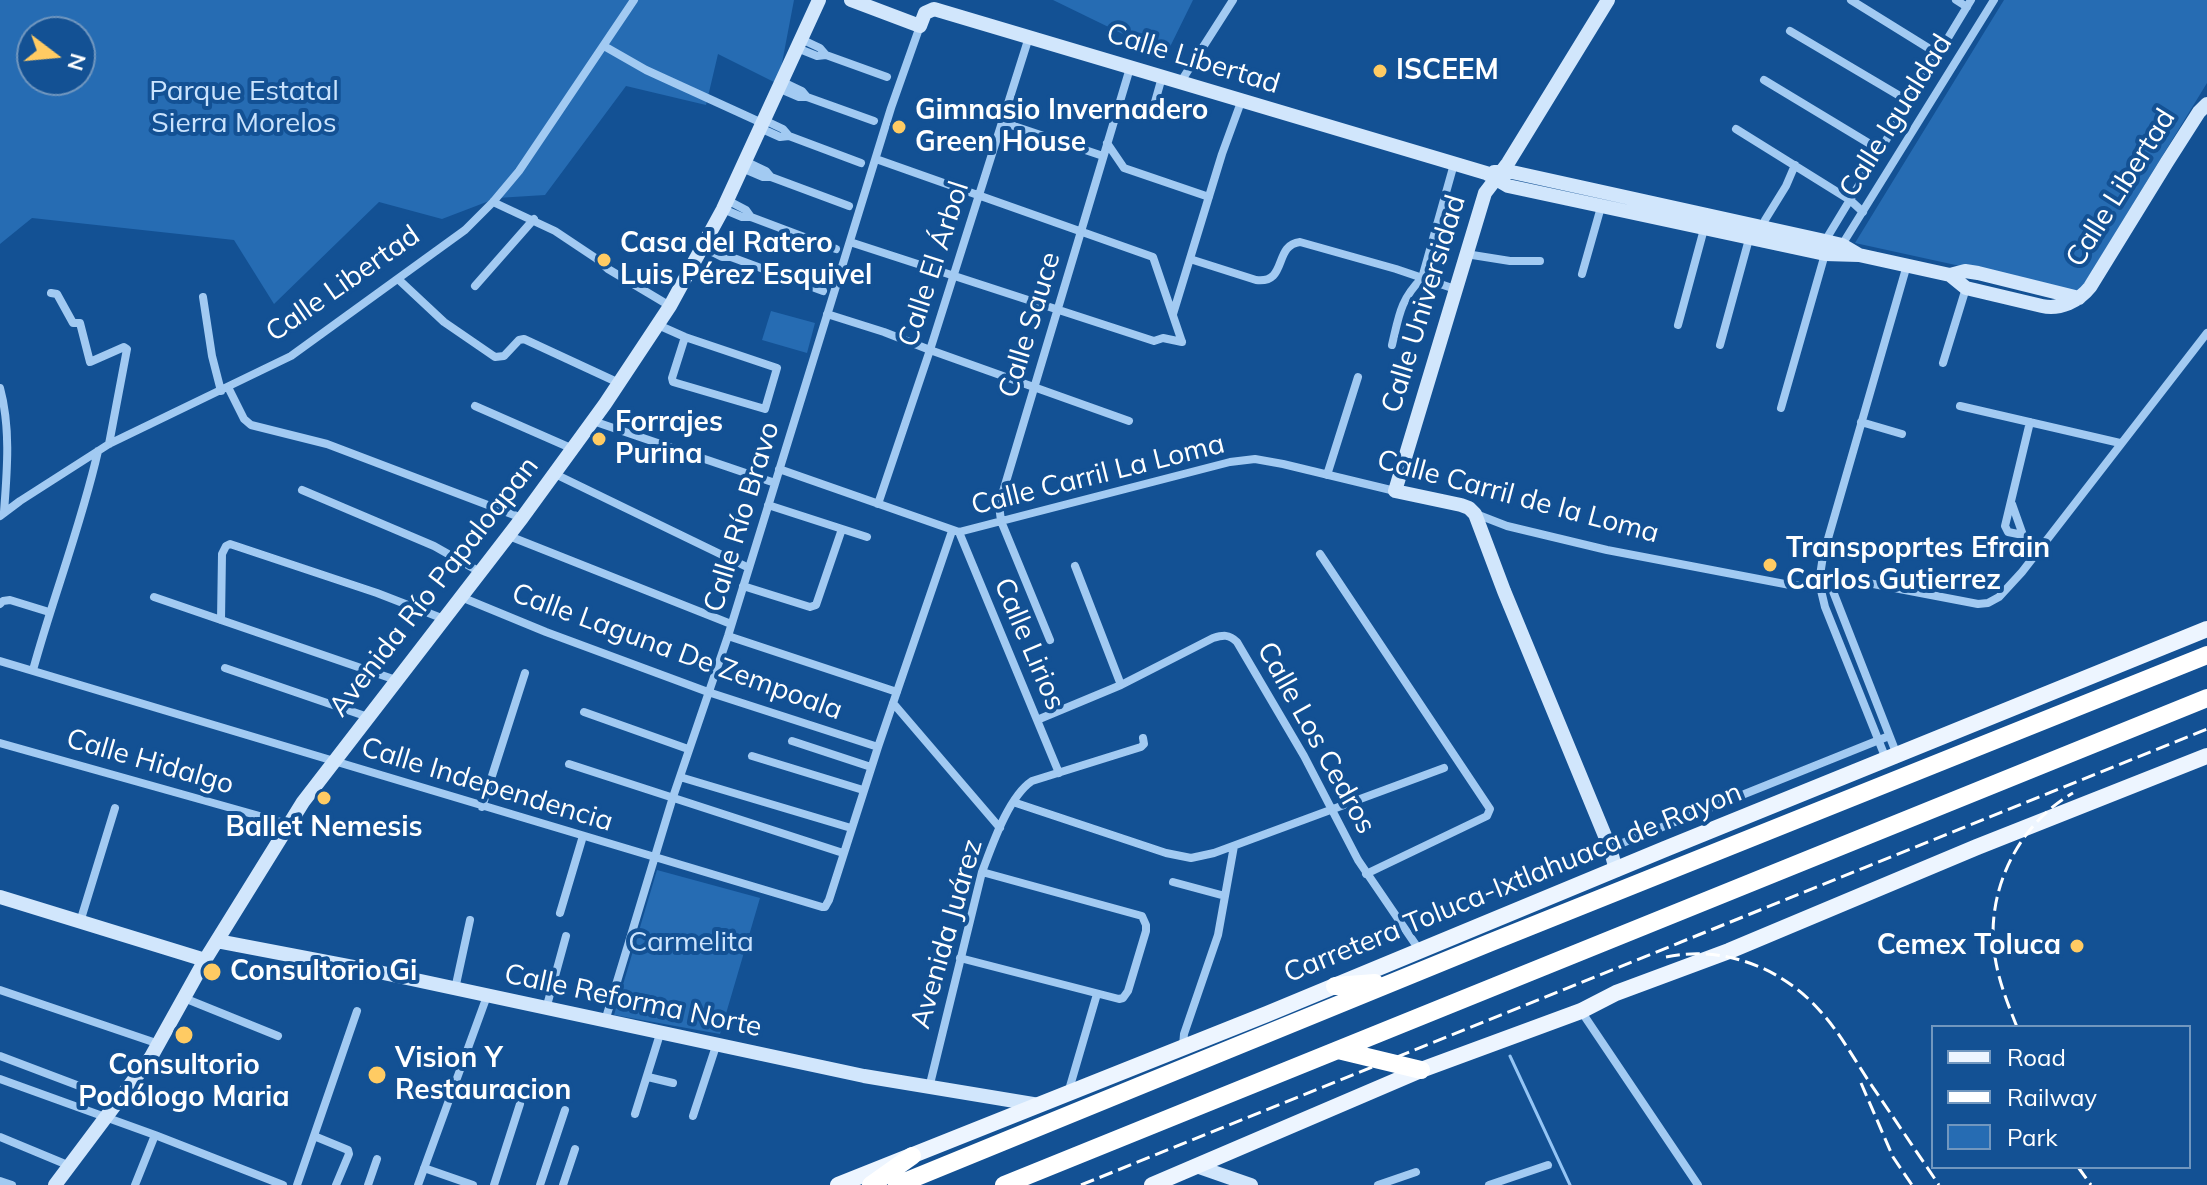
<!DOCTYPE html>
<html>
<head>
<meta charset="utf-8">
<style>
	body { margin:0 }
	#map { position:relative; width:2207px; height:1185px; overflow:hidden; background:#135194; font-family:Mulish,sans-serif }
	canvas { display:block }
	.legend { position:absolute; left:1931px; top:1025px; width:260px; height:144px; box-sizing:border-box; background:#135194; border:2px solid #7197bf; margin:0; padding:10px 14px; list-style:none; font-size:24px; color:#fff }
	.legend li { display:flex; align-items:center; gap:16px; height:40px }
	.legend b { width:40px; border:2px solid #7197bf }
	.north { position:absolute; left:16px; top:16px; width:80px; height:80px; box-sizing:border-box; background:#135194; border:2px solid #7197bf; border-radius:50%; rotate:106deg; font-size:22px; font-weight:700; line-height:32px; text-align:center; color:#fff }
	.north::after { content:''; display:block; margin:auto; width:28px; height:36px; background:#ffcb63; clip-path:polygon(50% 0,100% 100%,50% 72%,0 100%) }
</style>
</head>
<body>
<div id="map">
<canvas width="2207" height="1185"></canvas>
<ul class="legend">
<li><b style="height:10px;background:#edf5ff"></b>Road</li>
<li><b style="height:10px;background:#fff"></b>Railway</li>
<li><b style="height:22px;background:#266cb3"></b>Park</li>
</ul>
<div class="north">N</div>
</div>
<script>
const ctx = document.querySelector('canvas').getContext('2d');
ctx.lineJoin = 'round';
function fill(path, color) {
  ctx.fillStyle = color;
  ctx.fill(path, 'evenodd');
}
function strokePath(path, color, width, dash) {
  ctx.strokeStyle = color;
  ctx.lineWidth = width;
  ctx.lineCap = dash ? 'butt' : 'round';
  ctx.setLineDash(dash || []);
  ctx.stroke(path);
}
function write(font, color, halo, rows, align = 'center') {
  ctx.font = font + ' Mulish,sans-serif';
  ctx.lineWidth = 8;
  ctx.setLineDash([]);
  ctx.textBaseline = 'middle';
  ctx.strokeStyle = halo;
  ctx.fillStyle = color;
  for (const [text, x, y, turn = 0] of rows) {
    ctx.save();
    ctx.translate(x, y);
    ctx.rotate((+turn || 0) * Math.PI / 180);
    ctx.textAlign = isNaN(turn) ? turn : align;
    if (halo) ctx.strokeText(text, 0, 0);
    ctx.fillText(text, 0, 0);
    ctx.restore();
  }
}
fill(new Path2D(`
	M 0,0 L 794,0 L 778,84 L 718,54 L 706,105 L 626,86 L 545,195 L 497,198 L 442,219 L 379,202 L 274,304 L 234,240 L 32,218 L 0,244 ZM 32,32 L 80,32 L 80,80 L 32,80 Z
	M 1053,0 L 1193,0 L 1166,55 Z
	M 2004,0 L 2207,0 L 2207,83 L 2079,292 L 1855,243 Z
	M 771,311 L 815,323 L 807,353 L 762,340 Z
	M 657,870 L 760,898 L 720,1034 L 614,1015 Z`), '#266cb3');
strokePath(new Path2D(`
	M 1510,1056 L 1570,1185`), '#94c5f5', 3);
strokePath(new Path2D(`
	M 1851,0 L 1938,54
	M 1956,0 L 1967,7
	M 1790,31 L 1910,102
	M 801,39 L 820,48 L 826,55
	M 604,46 L 646,70 L 762,123
	M 797,48 L 817,56 L 826,55 L 887,77
	M 1764,80 L 1880,150
	M 781,81 L 802,91 L 807,97
	M 1180,83 L 1233,0
	M 778,88 L 799,97 L 807,97 L 874,121
	M 1153,109 L 1162,77
	M 764,120 L 783,129 L 789,136 L 861,163
	M 1002,122 L 1103,156
	M 760,128 L 780,137 L 789,136
	M 1736,129 L 1850,200 L 1863,212
	M 1107,143 L 1124,168 L 1209,197
	M 876,159 L 1153,257 L 1182,342
	M 745,161 L 766,171 L 771,177
	M 742,168 L 763,177 L 771,177 L 849,206
	M 727,200 L 746,210 L 751,217
	M 493,202 L 555,231 L 597,259 L 608,269 L 670,306
	M 723,209 L 742,217 L 751,217 L 836,249
	M 1763,228 L 1765,220 L 1786,186 L 1795,165
	M 707,241 L 725,250 L 731,257
	M 850,242 L 1154,341 L 1163,338 L 1182,342
	M 704,248 L 722,257 L 731,257 L 823,291
	M 1840,248 L 1994,0
	M 1466,254 L 1510,261 L 1540,261
	M 1190,259 L 1256,280 C 1288,284 1273,245 1300,242 L 1396,269 L 1455,289
	M 1582,274 L 1601,207
	M 398,279 L 444,322 L 495,357 L 504,356 L 519,340 L 524,339 L 619,383
	M 475,286 L 534,219
	M 51,293 L 57,294 L 73,323 L 80,323 L 90,362 L 124,347 L 127,349 L 109,444
	M 203,297 L 212,356 L 221,391
	M 827,314 L 884,332 L 930,350 L 1129,421
	M 1173,314 L 1222,154 L 1241,102
	M 658,325 L 685,337 L 777,368 L 765,409 L 673,382 L 672,378 L 685,337
	M 1678,325 L 1704,229
	M 1392,345 C 1399,316 1400,300 1422,278 L 1454,164
	M 1720,345 L 1749,239
	M 1943,363 L 1966,288
	M 228,387 L 244,419 L 251,425 L 327,444 L 522,518
	M 0,388 C 11,428 7,472 4,512
	M 475,406 L 573,449
	M 1960,406 L 2120,443
	M 1781,408 L 1825,254 L 1825,241 L 1971,0
	M 593,421 L 775,483
	M 1861,422 L 1902,434
	M 779,469 L 959,532 L 1230,462 L 1255,459 L 1283,464 L 1395,491
	M 555,474 L 749,568
	M 1327,475 L 1358,377
	M 302,490 L 434,546 L 480,572
	M 878,504 L 930,350 L 1029,37
	M 2012,504 L 2023,535 L 2035,554
	M 768,505 L 867,537
	M 1476,514 L 1507,526 L 1607,550 L 1790,585 L 1807,586 L 1842,578 L 1978,604 L 1988,603 L 1999,597 L 2022,572 L 2207,333
	M 0,516 L 20,501 L 109,444 L 291,356 L 465,230 L 493,202 L 519,171 L 634,0
	M 959,532 L 1059,773
	M 2023,535 L 2008,532 L 2005,526 L 2030,422
	M 509,536 L 731,624
	M 1320,554 L 1490,809 L 1487,816 L 1366,874
	M 1075,566 L 1121,685
	M 1827,576 L 1897,755
	M 743,586 L 810,607 L 816,605 L 842,529
	M 154,597 L 396,680
	M 461,597 L 546,632 L 708,692 L 878,747
	M 0,604 L 3,601 L 10,600 L 49,612
	M 221,620 L 222,554 L 226,546 L 230,544 L 377,593 L 444,619
	M 728,636 L 897,692
	M 1050,640 L 1001,521 L 999,505 L 1130,68
	M 0,661 L 822,907 L 825,907 L 829,900 L 878,747 L 952,531
	M 225,668 L 368,717
	M 33,670 C 53,597 81,526 98,451
	M 893,703 L 1000,828
	M 584,712 L 688,749
	M 1037,720 L 1121,685 L 1213,638 C 1223,635 1229,634 1237,642 L 1304,756 L 1358,860 L 1420,951
	M 792,741 L 871,767
	M 0,743 L 288,824
	M 752,756 L 863,790
	M 1886,759 L 1825,607 L 1819,582 L 1823,556 L 1907,265
	M 569,764 L 843,853
	M 680,777 L 851,828
	M 1013,802 L 1166,853 L 1191,858 L 1214,853 L 1444,768
	M 482,807 L 525,673
	M 1610,848 L 1889,736
	M 1173,882 L 1225,896
	M 560,913 L 583,836
	M 80,922 L 115,808
	M 960,958 L 1119,999 L 1123,998 L 1128,991 L 1146,931 L 1146,925 L 1142,916 L 982,872
	M 455,989 L 470,920
	M 0,990 L 159,1044
	M 184,998 L 278,1036
	M 546,1009 L 566,936
	M 1581,1011 L 1698,1185
	M 605,1021 L 673,797 L 728,636 L 891,108 L 920,26
	M 1183,1046 L 1184,1034 L 1218,935 L 1234,846
	M 0,1056 L 119,1101
	M 648,1077 L 673,1083
	M 0,1079 L 155,1135 L 283,1185
	M 929,1088 L 982,872 C 992,846 1008,797 1032,781 L 1141,747 L 1144,744 L 1143,738
	M 1068,1093 L 1097,994
	M 635,1114 L 660,1034
	M 693,1116 L 716,1046
	M 314,1136 L 348,1150 L 349,1154 L 336,1185
	M 0,1137 L 70,1166
	M 424,1168 L 473,1185
	M 0,1181 L 12,1185
	M 135,1185 L 155,1135
	M 297,1185 L 357,1011
	M 368,1185 L 377,1159
	M 418,1185 L 487,996
	M 494,1185 L 520,1104
	M 540,1185 L 565,1110
	M 563,1185 L 575,1149
	M 1378,1185 L 1416,1172
	M 1489,1185 L 1548,1165`), '#a2caf2', 8);
strokePath(new Path2D(`
	M 851,0 L 920,26 L 925,13 L 934,9 L 1486,173 L 1508,186 L 1825,254 L 1859,255 L 1950,275 L 1965,271 L 1978,273 L 2079,298
	M 1608,0 L 1508,163 L 1485,193 L 1395,491 L 1461,505 L 1469,508 L 1475,514 L 1504,591 L 1610,848 L 1616,870
	M 1494,172 L 1512,172 L 1825,241 L 1842,245 L 1859,255
	M 1950,275 L 1966,288 L 2042,306 C 2060,310 2079,301 2090,287 L 2167,162 L 2199,112 L 2207,104
	M 0,897 L 205,960
	M 217,941 L 374,971 L 864,1076 L 1039,1105
	M 1196,1166 L 1251,1185
	M 55,1185 L 151,1057 L 205,960 L 303,802 L 522,518 L 605,404 L 670,306 L 723,209 L 819,0`), '#d1e6fc', 14);
strokePath(new Path2D(`
	M 838,1185 L 1267,1014 L 1665,849 L 2207,629
	M 1152,1185 L 1421,1070 L 1581,1011 L 1616,993 L 1729,951 L 1977,847 L 2207,756`), '#edf5ff', 16);
strokePath(new Path2D(`
	M 1335,986 L 1375,983
	M 1338,1050 L 1421,1070
	M 871,1185 L 912,1156
	M 897,1185 L 1489,943 L 2207,655
	M 1004,1185 L 2207,698`), '#fff', 18);
strokePath(new Path2D(`
	M 1666,957 C 1724,945 1783,968 1821,1012 C 1840,1033 1854,1059 1870,1083 C 1893,1117 1916,1151 1939,1185
	M 2017,1027 C 2007,1002 1997,977 1994,950 C 1987,888 2019,824 2073,793
	M 1861,1083 L 1893,1157 L 1912,1185
	M 2078,1167 L 2091,1185
	M 1081,1185 L 2207,729`), '#fff', 3, [14, 6]);
for (const [x, y, r, color] of [
	[1380,71,8,"#ffcb63"],
	[899,127,8,"#ffcb63"],
	[604,260,8,"#ffcb63"],
	[599,439,8,"#ffcb63"],
	[1770,565,8,"#ffcb63"],
	[324,798,8,"#ffcb63"],
	[2077,946,8,"#ffcb63"],
	[212,972,10,"#ffcb63"],
	[184,1035,10,"#ffcb63"],
	[377,1075,10,"#ffcb63"]
]) {
  const dot = new Path2D();
  dot.arc(x, y, r, 0, 2 * Math.PI);
  ctx.fillStyle = color;
  ctx.fill(dot);
  strokePath(dot, '#135194', 3);
}
write('28px', '#fff', '#135194', [
	["Calle Libertad",1193,59,17],
	["Calle Igualdad",1896,116,-58],
	["Calle Libertad",2121,188,-58],
	["Calle El Árbol",934,264,-72],
	["Calle Libertad",343,284,-35],
	["Calle Universidad",1424,304,-73],
	["Calle Sauce",1030,325,-73],
	["Calle Carril La Loma",1098,475,-14],
	["Calle Carril de la Loma",1518,497,15],
	["Calle Río Bravo",742,517,-73],
	["Avenida Río Papaloapan",434,587,-52],
	["Calle Lirios",1029,644,67],
	["Calle Laguna De Zempoala",677,652,20],
	["Calle Los Cedros",1316,738,61],
	["Calle Hidalgo",150,762,16],
	["Calle Independencia",487,785,17],
	["Carretera Toluca-Ixtlahuaca de Rayon",1513,883,-22],
	["Avenida Juárez",947,934,-74],
	["Calle Reforma Norte",633,1001,12]
]);
write('bold 28px', '#fff', '#135194', [
	["ISCEEM",1396,71],
	["Gimnasio Invernadero",915,111],
	["Green House",915,143],
	["Casa del Ratero",620,244],
	["Luis Pérez Esquivel",620,276],
	["Forrajes",615,423],
	["Purina",615,455],
	["Transpoprtes Efrain",1786,549],
	["Carlos Gutierrez",1786,581],
	["Ballet Nemesis",324,828,"center"],
	["Cemex Toluca",2061,946,"right"],
	["Consultorio Gi",230,972],
	["Vision Y",395,1059],
	["Restauracion",395,1091],
	["Consultorio",184,1066,"center"],
	["Podólogo Maria",184,1098,"center"]
], 'left');
write('28px', '#cae3fd', '#135194', [
	["Parque Estatal",244,92],
	["Sierra Morelos",244,124],
	["Carmelita",691,943]
]);
</script>
</body>
</html>
